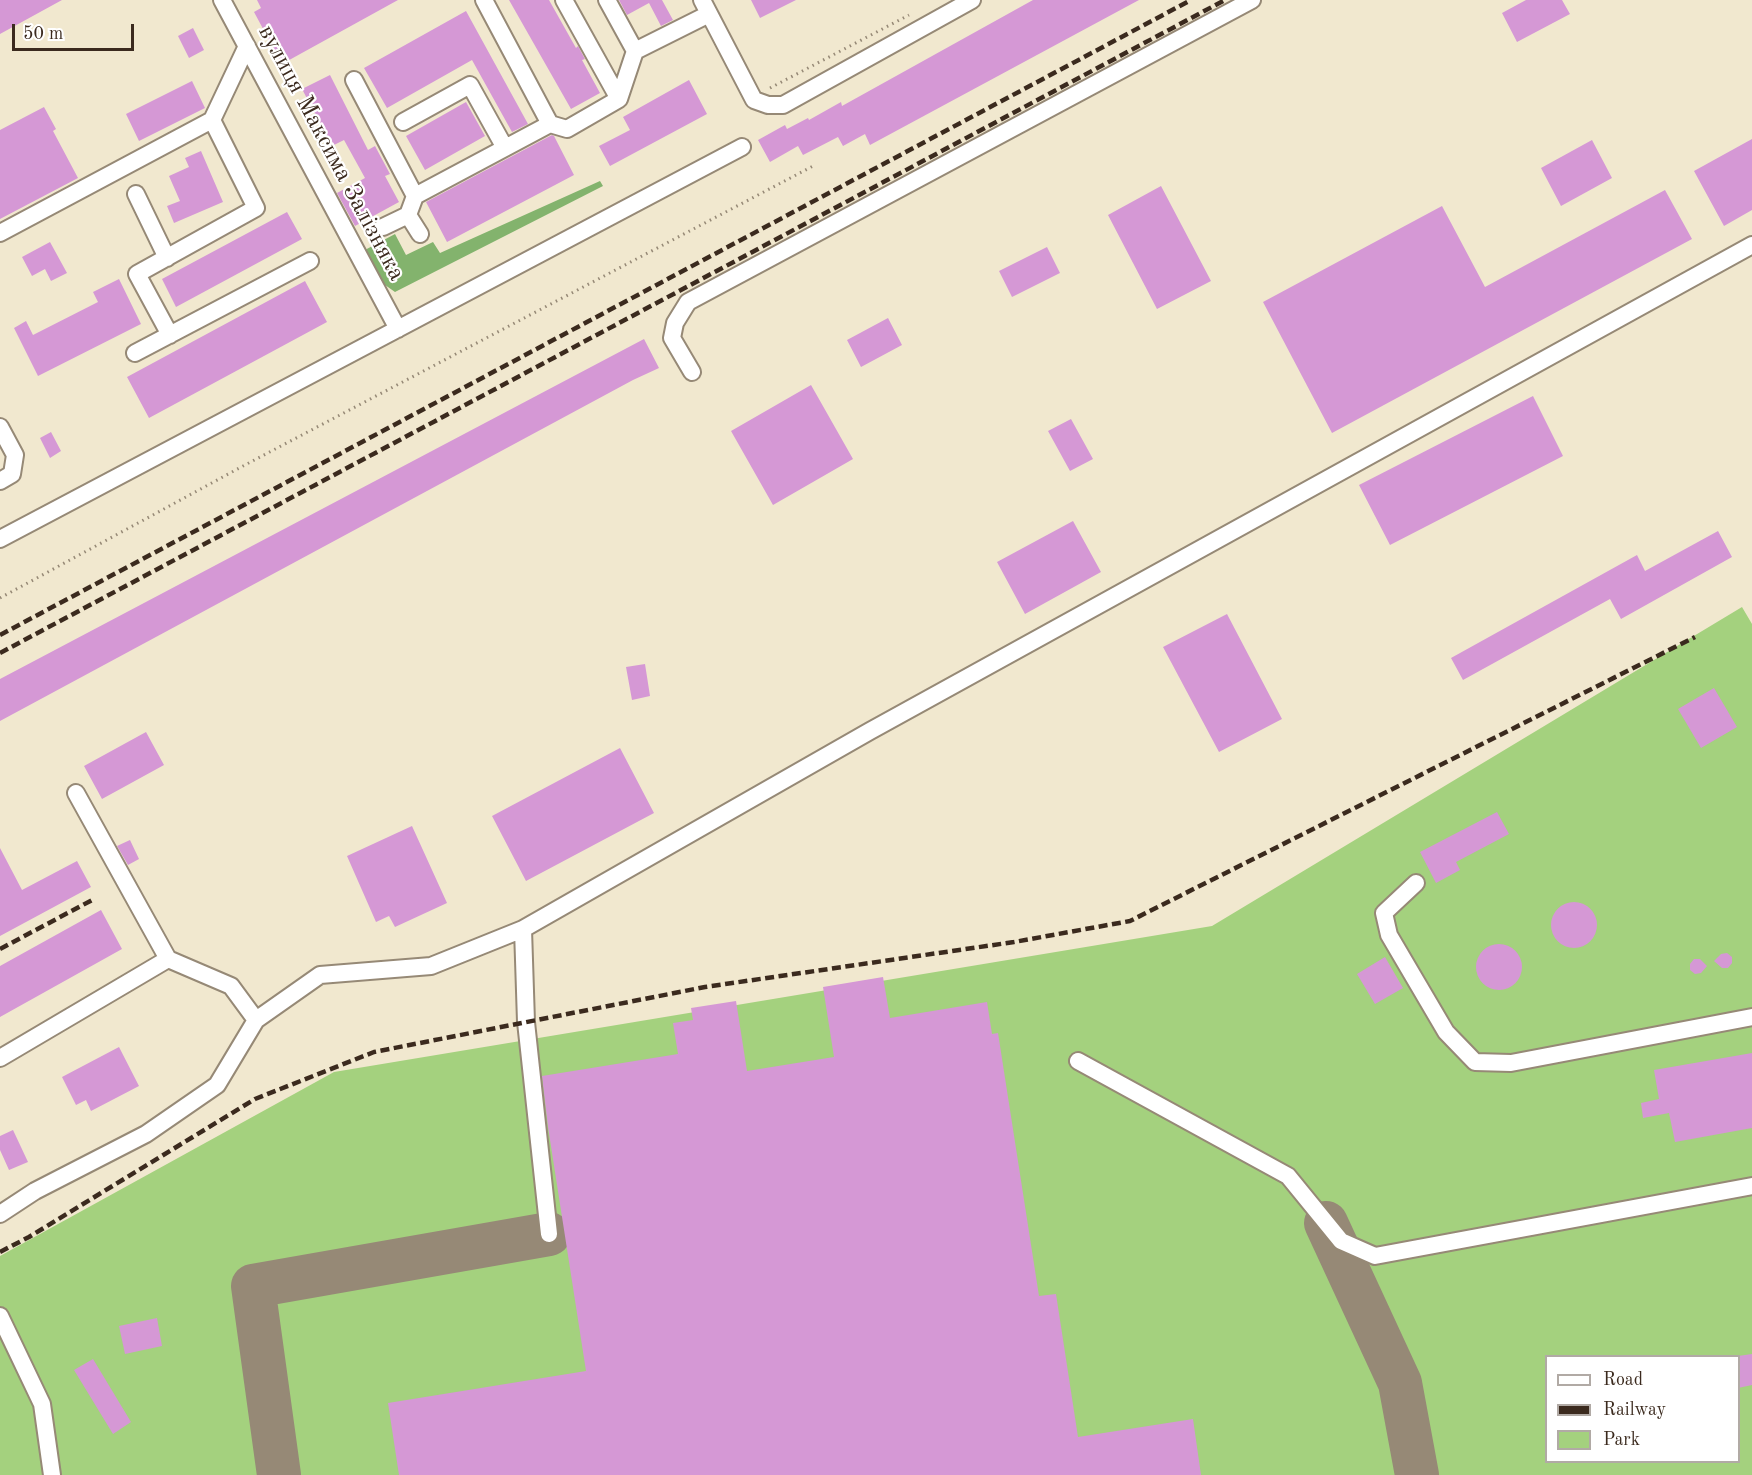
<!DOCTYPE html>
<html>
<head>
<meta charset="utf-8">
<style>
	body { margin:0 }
	#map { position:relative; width:1752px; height:1475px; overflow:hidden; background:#f1e8cf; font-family:"Old Standard TT",serif }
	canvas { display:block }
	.legend { position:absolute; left:1545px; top:1355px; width:195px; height:108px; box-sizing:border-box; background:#fff; border:2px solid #b1aaa5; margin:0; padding:8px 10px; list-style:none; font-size:18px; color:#3b2a1e }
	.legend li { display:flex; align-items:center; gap:12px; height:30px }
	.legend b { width:30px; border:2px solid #b1aaa5 }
	.scale { position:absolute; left:12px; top:24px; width:122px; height:27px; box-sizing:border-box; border:3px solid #3b2a1e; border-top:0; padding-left:8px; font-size:18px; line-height:21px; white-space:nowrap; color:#3b2a1e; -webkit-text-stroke:4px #fff; paint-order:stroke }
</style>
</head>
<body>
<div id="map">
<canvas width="1752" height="1475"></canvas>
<ul class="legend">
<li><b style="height:8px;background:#fff"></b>Road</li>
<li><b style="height:8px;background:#3b2a1e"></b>Railway</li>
<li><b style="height:16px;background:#a4d17e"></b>Park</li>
</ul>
<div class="scale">50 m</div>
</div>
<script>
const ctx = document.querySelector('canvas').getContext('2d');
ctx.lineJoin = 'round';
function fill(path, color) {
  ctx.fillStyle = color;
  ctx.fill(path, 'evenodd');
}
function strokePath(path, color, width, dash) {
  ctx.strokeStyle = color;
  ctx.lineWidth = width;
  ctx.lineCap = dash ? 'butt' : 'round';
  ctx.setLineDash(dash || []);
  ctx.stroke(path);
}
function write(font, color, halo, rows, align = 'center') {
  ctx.font = font + ' "Old Standard TT",serif';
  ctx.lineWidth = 4.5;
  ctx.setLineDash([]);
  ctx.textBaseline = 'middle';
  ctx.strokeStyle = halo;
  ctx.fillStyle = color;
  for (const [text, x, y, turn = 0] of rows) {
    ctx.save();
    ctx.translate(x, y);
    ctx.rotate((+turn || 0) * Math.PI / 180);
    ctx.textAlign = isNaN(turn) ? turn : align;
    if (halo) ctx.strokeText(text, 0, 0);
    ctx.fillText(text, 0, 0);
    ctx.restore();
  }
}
fill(new Path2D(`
	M 1742,607 L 1752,624 L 1752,1475 L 0,1475 L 0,1256 L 334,1072 L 1212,926 ZM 1546,1356 L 1738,1356 L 1738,1462 L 1546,1462 Z`), '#a4d17e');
fill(new Path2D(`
	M 600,181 L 603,186 L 395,292 L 378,280 L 363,251 L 395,234 L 406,255 L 433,242 L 440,253 Z`), '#83b36d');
strokePath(new Path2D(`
	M 1326,1223 L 1400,1383 L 1417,1475
	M 279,1475 L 253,1286 L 549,1234`), '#968976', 44);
fill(new Path2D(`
	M 0,0 L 62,0 L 0,34 Z
	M 257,0 L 398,0 L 282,64 L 254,12 L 261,8 Z
	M 509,0 L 549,0 L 576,48 L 578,46 L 585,59 L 582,60 L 600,93 L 571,109 Z
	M 619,0 L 662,0 L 673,20 L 661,26 L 649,3 L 627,15 Z
	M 751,0 L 796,0 L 760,18 Z
	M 1033,0 L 1139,0 L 870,145 L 865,134 L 843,146 L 838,137 L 803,155 L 798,146 L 770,162 L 758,140 L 785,125 L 787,129 L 808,118 L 809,120 L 841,102 L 842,106 Z
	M 1526,0 L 1562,0 L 1570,14 L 1517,42 L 1502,13 Z
	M 466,11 L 528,124 L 512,132 L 472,60 L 387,108 L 364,68 Z
	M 193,28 L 204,50 L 189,58 L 178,36 Z
	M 330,75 L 368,150 L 375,146 L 390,174 L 385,176 L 399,202 L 355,226 L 337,193 L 365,178 L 344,140 L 332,146 L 302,89 Z
	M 689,80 L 707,114 L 610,166 L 599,146 L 630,130 L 623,117 Z
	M 192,81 L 205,108 L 139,141 L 126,114 Z
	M 466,102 L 485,136 L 425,170 L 406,136 Z
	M 44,107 L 56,129 L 53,131 L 78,178 L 0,219 L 0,130 Z
	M 552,135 L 554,136 L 574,175 L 447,242 L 426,202 Z
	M 1752,139 L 1752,210 L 1724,226 L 1694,171 Z
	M 1592,140 L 1612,178 L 1561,206 L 1541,168 Z
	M 201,151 L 223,202 L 174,223 L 167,206 L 180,201 L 169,176 L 189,167 L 185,158 Z
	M 1161,186 L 1211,281 L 1157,309 L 1108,215 Z
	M 1665,190 L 1692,239 L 1332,433 L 1263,302 L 1442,206 L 1485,287 Z
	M 287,212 L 302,239 L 176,307 L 162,279 Z
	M 50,242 L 67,273 L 51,281 L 45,269 L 32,276 L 22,257 Z
	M 1047,247 L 1060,273 L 1012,297 L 999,271 Z
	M 119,279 L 141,324 L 38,376 L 14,328 L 26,321 L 33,335 L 98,302 L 93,292 Z
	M 305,281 L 327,322 L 149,418 L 127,377 Z
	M 888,318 L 902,345 L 861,367 L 847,340 Z
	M 644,339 L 659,368 L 633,380 L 0,721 L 0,679 Z
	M 811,385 L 853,459 L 773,505 L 731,431 Z
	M 1533,396 L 1563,456 L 1390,545 L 1359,485 Z
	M 1071,419 L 1093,459 L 1070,471 L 1048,431 Z
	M 51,432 L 61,451 L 50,458 L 40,438 Z
	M 1073,521 L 1101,572 L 1025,614 L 997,562 Z
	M 1718,531 L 1732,557 L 1621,619 L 1610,599 L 1463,680 L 1451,658 L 1637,555 L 1645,571 Z
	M 1227,614 L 1282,719 L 1219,752 L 1163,647 Z
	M 645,664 L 650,696 L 632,700 L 626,667 Z
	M 1714,688 L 1737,727 L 1701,748 L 1678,709 Z
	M 146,732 L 164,765 L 102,799 L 84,766 Z
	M 620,748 L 654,813 L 526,881 L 492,816 Z
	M 1497,812 L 1509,834 L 1456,862 L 1460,870 L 1436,883 L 1420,852 Z
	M 412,826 L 447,903 L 395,927 L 389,916 L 376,922 L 347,856 Z
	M 130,840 L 139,859 L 128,865 L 117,846 Z
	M 0,848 L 22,890 L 77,861 L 91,887 L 0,936 Z
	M1551 925a23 23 0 1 1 46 0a23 23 0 1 1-46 0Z
	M 101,910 L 122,949 L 0,1017 L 0,966 Z
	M1476 967a23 23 0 1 1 46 0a23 23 0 1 1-46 0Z
	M 1727,953 L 1732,957 L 1732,963 L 1728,968 L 1722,968 L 1714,961 L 1721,954 Z
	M 1385,957 L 1403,988 L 1375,1004 L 1357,974 Z
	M 1694,959 L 1700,959 L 1707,966 L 1701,973 L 1695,974 L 1690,970 L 1690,964 Z
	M 883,977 L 890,1018 L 987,1002 L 992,1034 L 998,1033 L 1039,1296 L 1056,1294 L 1078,1437 L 1193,1419 L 1201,1475 L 399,1475 L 388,1403 L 586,1371 L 548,1127 L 542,1076 L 678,1054 L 673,1023 L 693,1020 L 691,1008 L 736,1001 L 747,1071 L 834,1057 L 823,987 Z
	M 119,1047 L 139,1086 L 91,1111 L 86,1100 L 76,1105 L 62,1077 Z
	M 1752,1053 L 1752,1128 L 1675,1142 L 1669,1113 L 1643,1118 L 1641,1103 L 1659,1099 L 1654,1070 Z
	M 13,1130 L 28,1162 L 9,1170 L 0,1150 L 0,1136 Z
	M 157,1318 L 162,1346 L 125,1354 L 119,1326 Z
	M 1752,1354 L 1752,1385 L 1738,1388 L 1738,1356 Z
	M 93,1359 L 131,1422 L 113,1434 L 74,1370 Z`), '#d598d5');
const minor = new Path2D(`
	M 222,0 L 398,329
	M 564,0 L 619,99
	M 607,0 L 635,51
	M 702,0 L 754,100 L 768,105 L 783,105 L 972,0
	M 354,80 L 415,196 L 408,215 L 383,227
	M 403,122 L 470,85 L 505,148
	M 550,124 L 567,129 L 619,99 L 635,51 L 709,14
	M 136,194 L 167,258
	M 415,196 L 550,124 L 484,0
	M 408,215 L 420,234
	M 0,233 L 212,120 L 247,46
	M 170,335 L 137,274 L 256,208 L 212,120
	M 135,353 L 310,261
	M 692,372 L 672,338 L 675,323 L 688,302 L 1252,0
	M 0,427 L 15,455 L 12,474 L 0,481
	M 0,539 L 742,147
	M 76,793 L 168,959
	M 1416,883 L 1384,913 L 1389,935 L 1446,1032 L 1475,1062 L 1511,1063 L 1752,1017
	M 523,929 L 526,1022 L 549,1234
	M 0,1058 L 168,959 L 231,986 L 256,1020
	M 1078,1061 L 1288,1176 L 1341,1241 L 1375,1256 L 1752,1186
	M 0,1214 L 35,1191 L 146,1134 L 217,1085 L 256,1020 L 320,975 L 431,966 L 523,929 L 870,731 L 1752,245
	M 0,1316 L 42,1404 L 52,1475`);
strokePath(minor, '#968976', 20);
strokePath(new Path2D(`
	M 770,88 L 909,15
	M 0,598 L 243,466 L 815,165`), '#968976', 3, [1.5, 4.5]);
strokePath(minor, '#fff', 16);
strokePath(new Path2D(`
	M 0,635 L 1191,0
	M 0,653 L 1225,0
	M 0,949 L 94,899
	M 0,1252 L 29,1237 L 255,1099 L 374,1052 L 705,987 L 1014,942 L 1130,921 L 1695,637`), '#3b2a1e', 4.5, [9, 4.5]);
write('24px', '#3b2a1e', '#fff', [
	["вулиця Максима Залізняка",331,153,62]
]);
</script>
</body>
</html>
